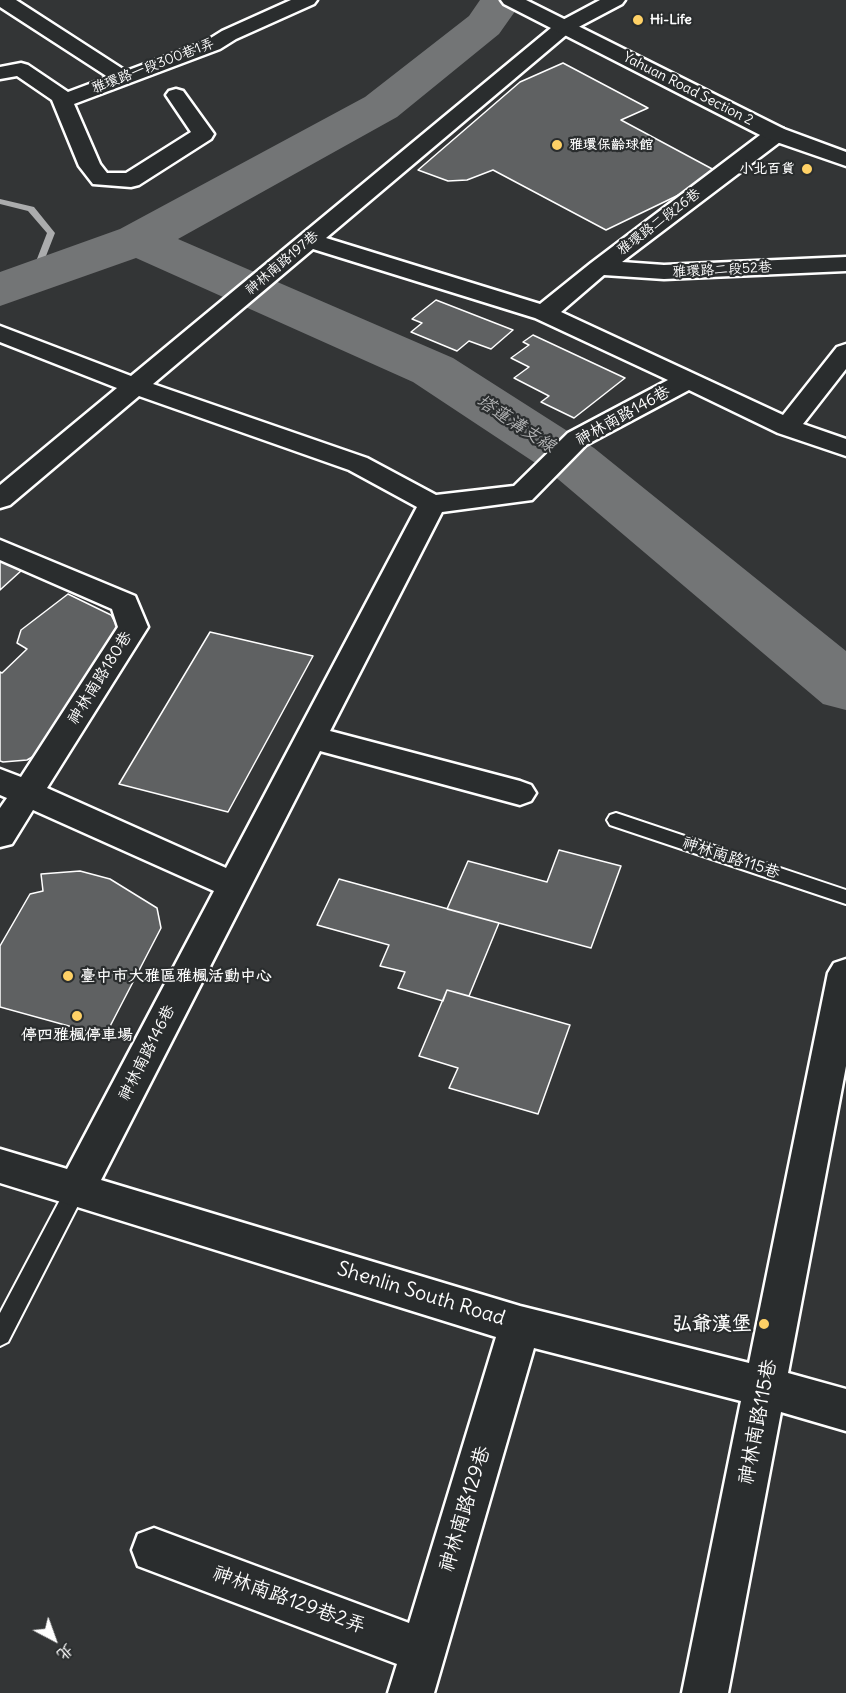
<!DOCTYPE html>
<html>
<head>
<meta charset="utf-8">
<style>
	body { margin:0 }
	#map { position:relative; width:846px; height:1693px; overflow:hidden; background:#333536; font-family:Delius,"LXGW WenKai TC",sans-serif }
	canvas { display:block }
	.north { position:absolute; left:24px; top:1609px; width:60px; height:60px; -webkit-text-stroke:4px #2a2d2e; paint-order:stroke; rotate:139deg; font-size:16px; font-weight:700; line-height:24px; text-align:center; color:#fff }
	.north::after { content:''; display:block; margin:auto; width:21px; height:27px; background:#fff; clip-path:polygon(50% 0,100% 100%,50% 72%,0 100%) }
</style>
</head>
<body>
<div id="map">
<canvas width="846" height="1693"></canvas>
<div class="north">北</div>
</div>
<script>
const ctx = document.querySelector('canvas').getContext('2d');
ctx.lineJoin = 'round';
function fill(path, color) {
  ctx.fillStyle = color;
  ctx.fill(path, 'evenodd');
}
function strokePath(path, color, width, dash) {
  ctx.strokeStyle = color;
  ctx.lineWidth = width;
  ctx.lineCap = dash ? 'butt' : 'round';
  ctx.setLineDash(dash || []);
  ctx.stroke(path);
}
function write(font, color, halo, rows, align = 'center') {
  ctx.font = font + ' Delius,"LXGW WenKai TC",sans-serif';
  ctx.lineWidth = 4.5;
  ctx.setLineDash([]);
  ctx.textBaseline = 'middle';
  ctx.strokeStyle = halo;
  ctx.fillStyle = color;
  for (const [text, x, y, turn = 0] of rows) {
    ctx.save();
    ctx.translate(x, y);
    ctx.rotate((+turn || 0) * Math.PI / 180);
    ctx.textAlign = isNaN(turn) ? turn : align;
    if (halo) ctx.strokeText(text, 0, 0);
    ctx.fillText(text, 0, 0);
    ctx.restore();
  }
}
fill(new Path2D(`
	M 0,199 L 34,207 L 55,233 L 37,279 L 30,277 L 47,233 L 28,211 L 0,204 Z`), '#abacad');
fill(new Path2D(`
	M 480,0 L 523,0 L 499,34 L 397,117 L 178,239 L 453,358 L 594,448 L 846,651 L 846,710 L 823,704 L 552,474 L 413,382 L 136,258 L 0,306 L 0,272 L 120,229 L 365,97 L 469,16 Z`), '#737576');
const building = new Path2D(`
	M 563,63 L 648,108 L 621,120 L 716,171 L 689,190 L 606,230 L 493,170 L 467,180 L 448,181 L 418,170 L 520,82 Z
	M 436,300 L 513,330 L 491,349 L 469,341 L 457,351 L 411,332 L 422,323 L 412,319 Z
	M 533,335 L 625,378 L 574,418 L 541,402 L 549,396 L 514,378 L 529,367 L 511,358 L 529,345 L 523,342 Z
	M 0,546 L 33,560 L 0,590 Z
	M 68,594 L 111,615 L 117,626 L 114,640 L 48,748 L 27,760 L 3,762 L 0,761 L 0,672 L 2,673 L 27,649 L 17,643 L 21,630 Z
	M 210,632 L 313,656 L 228,812 L 119,784 Z
	M 559,850 L 621,866 L 591,948 L 447,909 L 468,861 L 547,882 Z
	M 80,871 L 110,879 L 157,908 L 161,928 L 105,1036 L 0,1007 L 0,946 L 30,894 L 43,891 L 41,874 Z
	M 339,879 L 499,923 L 469,996 L 447,990 L 443,1001 L 398,988 L 405,972 L 380,966 L 389,945 L 317,925 Z
	M 447,990 L 570,1025 L 538,1114 L 449,1088 L 458,1068 L 419,1056 Z`);
fill(building, '#5f6162');
strokePath(building, '#fff', 1.5);
const service = new Path2D(`
	M 616,813 L 846,890 L 846,904 L 610,825 L 607,820 L 610,815 Z
	M 77,1179 L 84,1181 L 87,1188 L 8,1342 L 0,1346 L 0,1313 L 70,1181 Z`);
const minor = new Path2D(`
	M 0,0 L 16,0 L 126,71 L 206,41 L 222,31 L 291,0 L 317,0 L 314,4 L 236,39 L 220,49 L 74,104 L 100,164 L 107,173 L 126,173 L 191,132 L 166,95 L 169,91 L 176,89 L 183,91 L 214,134 L 211,139 L 139,185 L 131,187 L 93,184 L 79,166 L 52,100 L 17,76 L 0,79 L 0,67 L 21,63 L 28,65 L 68,92 L 108,77 L 0,7 Z
	M 600,0 L 625,0 L 622,4 L 571,31 L 326,238 L 540,304 L 591,263 L 768,129 L 776,128 L 784,129 L 787,134 L 784,139 L 622,262 L 664,265 L 846,257 L 846,271 L 664,279 L 604,275 L 561,312 L 783,415 L 837,347 L 846,344 L 846,369 L 803,424 L 846,439 L 846,456 L 778,433 L 689,390 L 586,445 L 532,500 L 442,512 L 330,731 L 520,781 L 531,785 L 536,793 L 531,801 L 520,805 L 320,751 L 101,1180 L 520,1306 L 749,1363 L 828,973 L 834,963 L 846,959 L 846,1066 L 788,1373 L 846,1389 L 846,1431 L 781,1412 L 728,1693 L 682,1693 L 741,1401 L 534,1348 L 434,1693 L 388,1693 L 397,1664 L 138,1566 L 132,1550 L 138,1534 L 154,1528 L 409,1623 L 496,1337 L 0,1183 L 0,1149 L 67,1169 L 214,891 L 33,810 L 12,844 L 0,847 L 0,808 L 7,798 L 0,795 L 0,769 L 21,777 L 118,627 L 112,609 L 0,560 L 0,540 L 135,596 L 148,627 L 47,788 L 226,868 L 417,507 L 349,470 L 139,396 L 10,505 L 0,508 L 0,485 L 117,388 L 0,342 L 0,326 L 131,376 L 557,23 ZM 313,249 L 535,318 L 668,380 L 568,433 L 514,486 L 436,495 L 367,458 L 153,384 Z`);
const tertiary = new Path2D(`
	M 501,0 L 526,0 L 784,129 L 846,152 L 846,166 L 768,139 L 504,4 Z`);
strokePath(service, '#fff', 4);
strokePath(minor, '#fff', 5);
strokePath(tertiary, '#fff', 5);
fill(service, '#2a2d2e');
fill(minor, '#2a2d2e');
fill(tertiary, '#2a2d2e');
for (const [x, y, r, color] of [
	[638,20,6,"#ffd166"],
	[557,145,6,"#ffd166"],
	[807,169,6,"#ffd166"],
	[68,976,6,"#ffd166"],
	[77,1016,6,"#ffd166"],
	[764,1324,6,"#ffd166"]
]) {
  const dot = new Path2D();
  dot.arc(x, y, r, 0, 2 * Math.PI);
  ctx.fillStyle = color;
  ctx.fill(dot);
  strokePath(dot, '#2a2d2e', 2);
}
write('bold 14px', '#fff', '#2a2d2e', [
	["Hi-Life",650,20],
	["雅環保齡球館",569,145],
	["小北百貨",795,169,"right"]
], 'left');
write('14px', '#fff', '#2a2d2e', [
	["雅環路一段300巷1弄",153,66,-21],
	["Yahuan Road Section 2",688,89,27],
	["雅環路二段26巷",659,222,-37],
	["神林南路197巷",282,263,-40],
	["雅環路二段52巷",722,270,-3]
]);
write('16px', '#fff', '#2a2d2e', [
	["神林南路146巷",623,416,-29],
	["神林南路180巷",100,678,-58],
	["神林南路115巷",731,858,18],
	["神林南路146巷",147,1053,-63]
]);
write('bold 16px', '#fff', '#2a2d2e', [
	["臺中市大雅區雅楓活動中心",80,976],
	["停四雅楓停車場",77,1035,"center"]
], 'left');
write('italic 18px', '#b2b3b4', '#2a2d2e', [
	["塔蓮溝支線",516,424,33]
]);
write('20px', '#fff', '#2a2d2e', [
	["Shenlin South Road",421,1294,17],
	["神林南路115巷",758,1422,-79],
	["神林南路129巷",465,1509,-73],
	["神林南路129巷2弄",289,1600,20]
]);
write('bold 20px', '#fff', '#2a2d2e', [
	["弘爺漢堡",752,1324]
], 'right');
</script>
</body>
</html>
